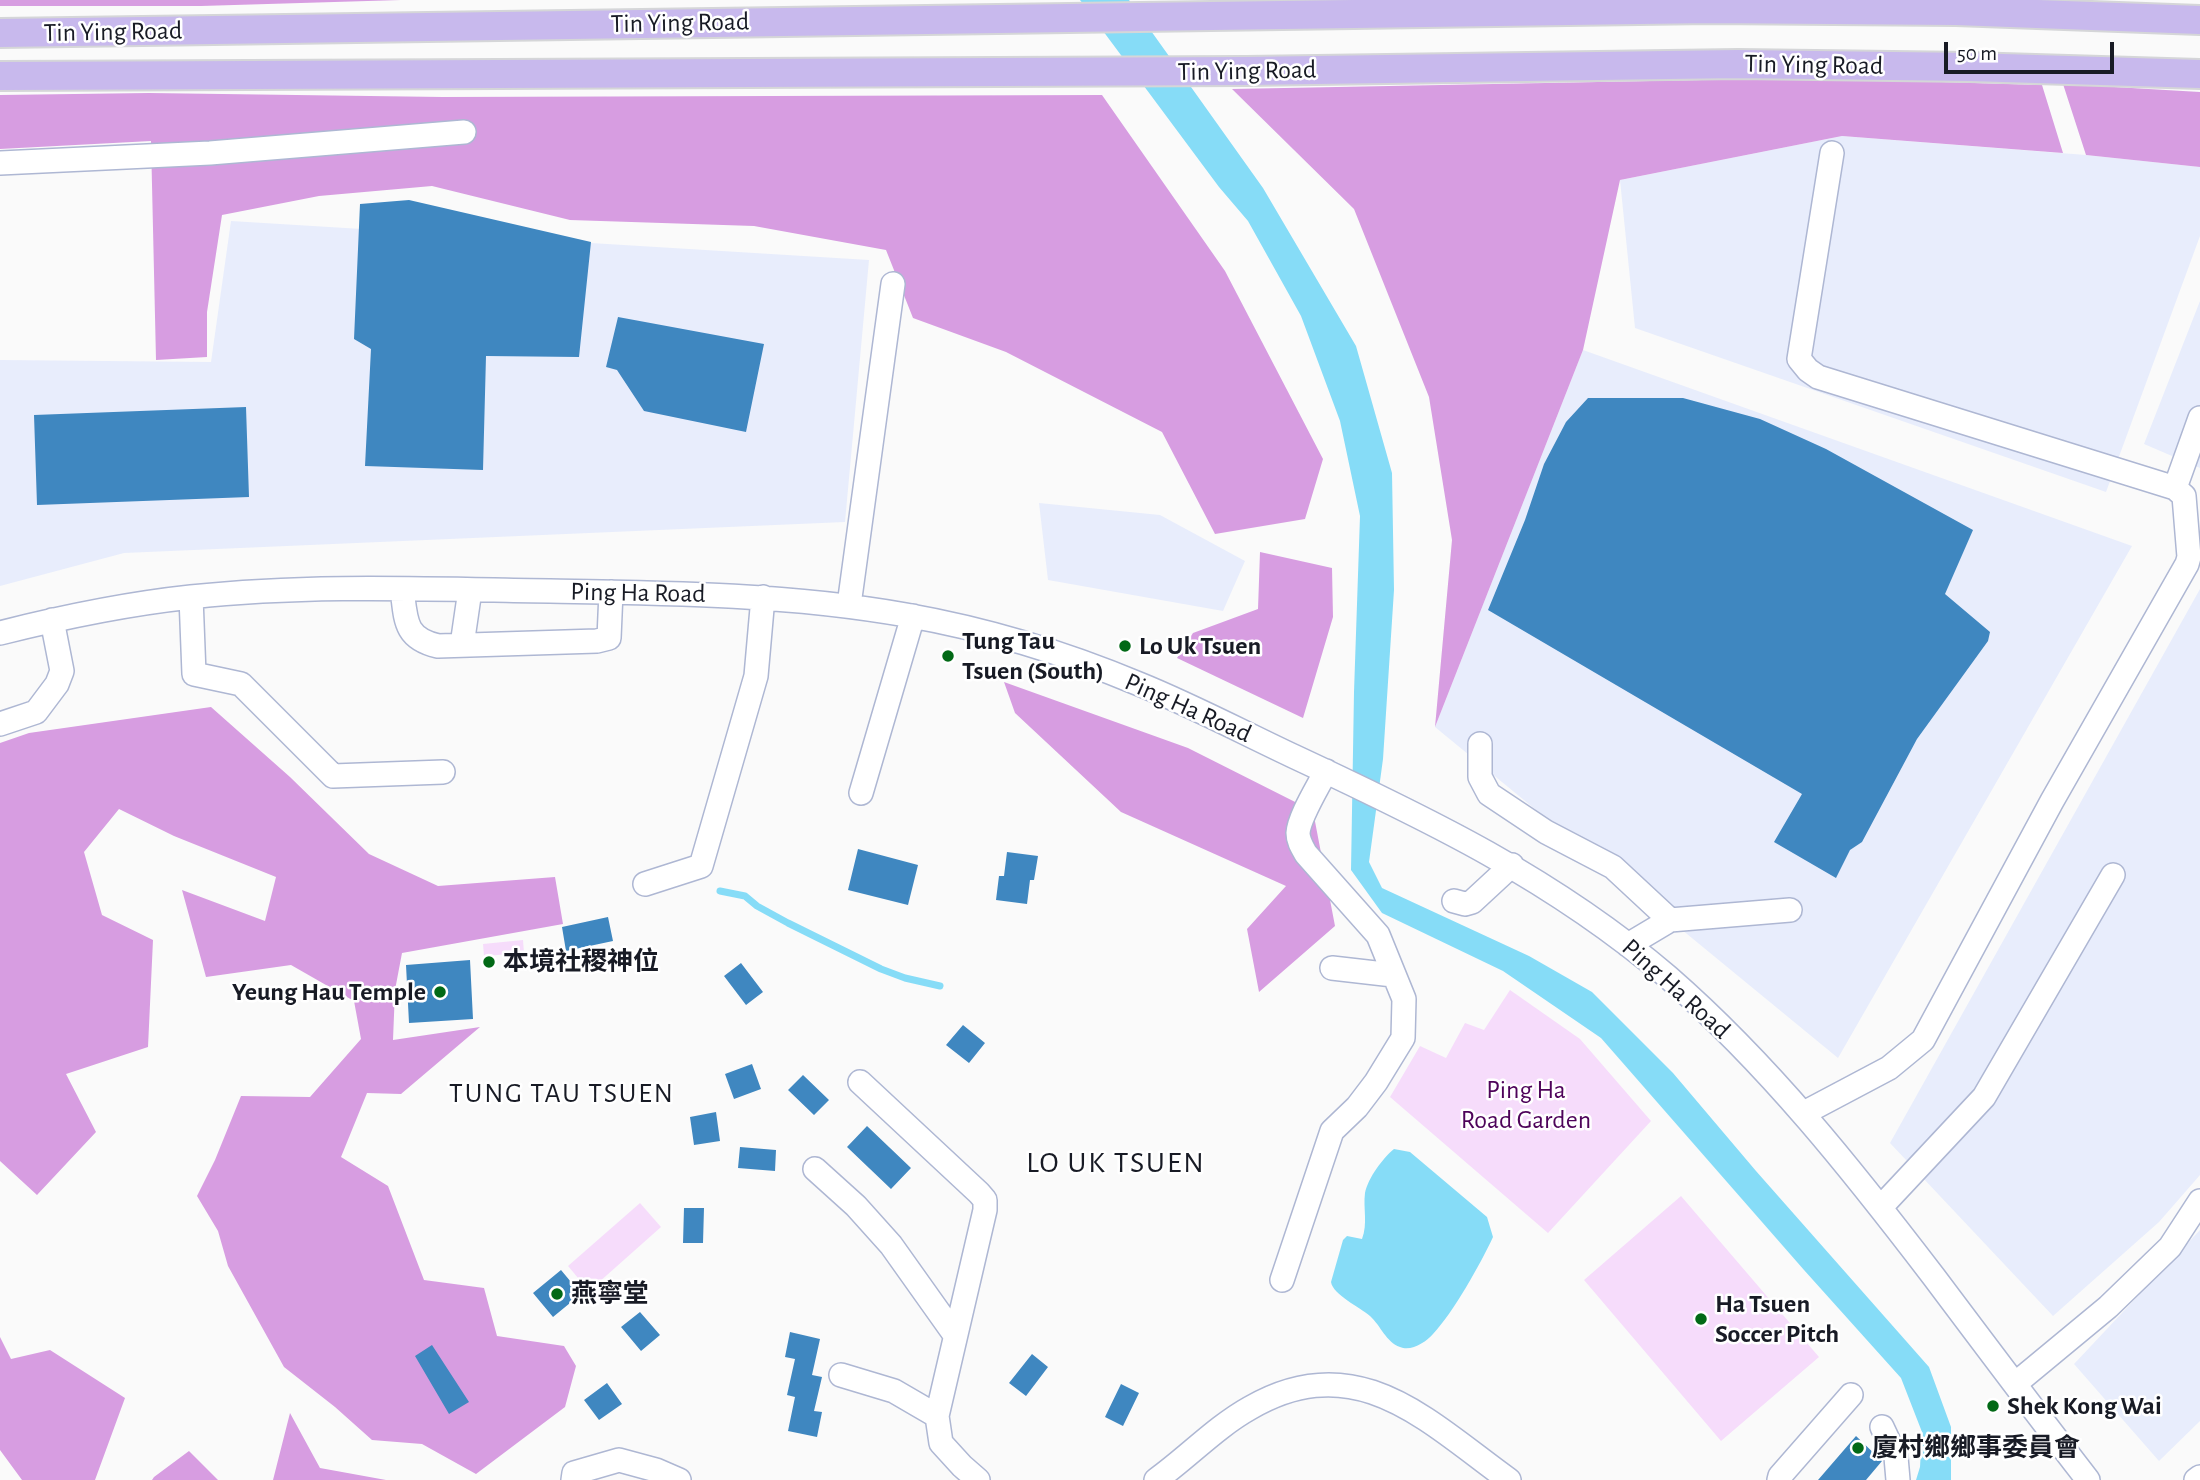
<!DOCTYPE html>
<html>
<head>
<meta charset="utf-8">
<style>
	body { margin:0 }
	#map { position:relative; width:2200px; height:1480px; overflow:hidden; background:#fafafa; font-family:"Alegreya Sans",sans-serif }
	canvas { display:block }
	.scale { position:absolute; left:1944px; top:42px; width:170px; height:32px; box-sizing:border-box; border:4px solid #181b25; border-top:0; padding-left:9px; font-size:21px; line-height:24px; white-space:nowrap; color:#181b25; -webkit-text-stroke:5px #fff; paint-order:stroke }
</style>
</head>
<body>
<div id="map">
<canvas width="2200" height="1480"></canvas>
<div class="scale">50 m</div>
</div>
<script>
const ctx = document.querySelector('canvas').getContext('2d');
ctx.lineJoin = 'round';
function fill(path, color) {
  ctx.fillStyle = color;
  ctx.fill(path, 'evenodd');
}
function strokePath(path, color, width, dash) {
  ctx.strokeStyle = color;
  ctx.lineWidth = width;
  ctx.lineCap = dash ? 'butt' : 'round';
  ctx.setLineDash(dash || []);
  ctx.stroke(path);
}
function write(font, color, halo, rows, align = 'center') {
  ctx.font = font + ' "Alegreya Sans","Noto Sans SC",sans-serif';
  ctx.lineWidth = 5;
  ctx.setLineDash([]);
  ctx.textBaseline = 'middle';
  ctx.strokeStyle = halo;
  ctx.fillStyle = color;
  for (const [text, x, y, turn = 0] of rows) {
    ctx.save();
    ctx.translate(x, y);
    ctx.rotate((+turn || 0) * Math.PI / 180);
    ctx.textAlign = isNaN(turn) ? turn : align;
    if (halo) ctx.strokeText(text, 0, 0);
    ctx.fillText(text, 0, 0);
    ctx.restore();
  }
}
fill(new Path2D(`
	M 1842,136 L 2086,155 L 2200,167 L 2200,236 L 2106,492 L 1635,328 L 1620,180 Z
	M 231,221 L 869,260 L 845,522 L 124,553 L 0,586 L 0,360 L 211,362 Z
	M 2200,301 L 2200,468 L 2144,444 Z
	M 1583,350 L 2132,546 L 1838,1058 L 1435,727 Z
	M 1039,503 L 1160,515 L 1245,561 L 1223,611 L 1048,580 Z
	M 2200,589 L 2200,1175 L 2159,1222 L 2053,1316 L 1890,1143 Z
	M 2200,1230 L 2200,1421 L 2159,1461 L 2074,1364 Z`), '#e8edfc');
fill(new Path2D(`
	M 523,940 L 524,953 L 484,956 L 483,944 Z
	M 1510,990 L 1580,1039 L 1651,1121 L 1548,1233 L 1390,1097 L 1420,1046 L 1446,1058 L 1465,1023 L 1484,1030 Z
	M 1681,1196 L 1819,1357 L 1721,1441 L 1584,1280 Z
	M 640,1203 L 661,1227 L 589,1291 L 568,1266 Z`), '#f6dcfb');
fill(new Path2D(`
	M 0,0 L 401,0 L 201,6 L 0,6 Z
	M 1807,78 L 2042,85 L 2063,153 L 1842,136 L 1620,180 L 1583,350 L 1435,727 L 1452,540 L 1429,397 L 1354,209 L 1232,89 Z
	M 2063,84 L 2200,92 L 2200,167 L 2086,155 Z
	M 149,93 L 443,97 L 1102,95 L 1225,271 L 1323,459 L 1305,519 L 1215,534 L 1162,432 L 1006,352 L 913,318 L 886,250 L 754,226 L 570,220 L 432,186 L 319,196 L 222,215 L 207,312 L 207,357 L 156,360 L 151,141 L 0,149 L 0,95 Z
	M 1260,552 L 1332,568 L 1333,617 L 1303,718 L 1177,658 L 1193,633 L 1258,609 Z
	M 1004,682 L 1188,748 L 1313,811 L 1335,926 L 1259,992 L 1247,929 L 1286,886 L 1121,812 L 1015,713 Z
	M 211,707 L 290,777 L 369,854 L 438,886 L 555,877 L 563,924 L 402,953 L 395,990 L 393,1040 L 480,1027 L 401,1094 L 367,1093 L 341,1157 L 388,1186 L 424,1280 L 484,1288 L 497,1336 L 564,1346 L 576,1366 L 565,1407 L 476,1474 L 422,1444 L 372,1440 L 335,1407 L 284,1367 L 228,1266 L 218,1231 L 197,1196 L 215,1160 L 241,1096 L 310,1097 L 361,1039 L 354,1001 L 291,965 L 206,977 L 182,890 L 265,921 L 276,877 L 174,836 L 119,809 L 84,852 L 102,915 L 153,940 L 148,1047 L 66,1074 L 96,1132 L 37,1195 L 0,1161 L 0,743 L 29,733 Z
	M 0,1337 L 11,1359 L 50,1350 L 125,1398 L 95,1480 L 22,1480 L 0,1450 Z
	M 290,1413 L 320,1468 L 386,1480 L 273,1480 Z
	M 189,1451 L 218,1480 L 152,1480 L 154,1477 Z`), '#d79de1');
fill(new Path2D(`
	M 1080,0 L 1129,0 L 1263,188 L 1356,346 L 1392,473 L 1394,590 L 1383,759 L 1369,862 L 1382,888 L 1529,956 L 1592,992 L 1673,1073 L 1756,1171 L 1929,1367 L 1951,1427 L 1951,1480 L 1916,1480 L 1920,1467 L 1922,1432 L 1901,1378 L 1804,1270 L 1601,1038 L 1503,971 L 1382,913 L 1351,870 L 1354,692 L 1360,516 L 1340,421 L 1301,316 L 1248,221 L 1219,187 Z
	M 1394,1149 L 1410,1152 L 1487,1217 L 1493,1237 C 1481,1263 1453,1313 1433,1334 C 1426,1342 1411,1352 1400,1347 C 1386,1342 1381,1326 1370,1316 C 1360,1307 1333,1295 1331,1282 L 1343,1240 L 1347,1236 L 1362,1239 C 1368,1224 1363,1208 1365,1193 C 1368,1178 1383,1158 1394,1149 Z`), '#86dcf7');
strokePath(new Path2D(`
	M 720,891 L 745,896 L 757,906 L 788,923 L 881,969 L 905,978 L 940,986`), '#86dcf7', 7);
fill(new Path2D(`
	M 409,200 L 591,242 L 579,357 L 486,356 L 483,470 L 365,466 L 371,349 L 354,339 L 360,204 Z
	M 618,317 L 764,344 L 746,432 L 644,411 L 617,370 L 606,367 Z
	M 1588,398 L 1683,398 L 1760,419 L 1826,449 L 1973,530 L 1945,594 L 1990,632 L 1988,641 L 1917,739 L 1862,842 L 1850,850 L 1836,878 L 1774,842 L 1802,794 L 1488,610 L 1525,520 L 1544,464 L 1566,422 Z
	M 246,407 L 249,497 L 37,505 L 34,415 Z
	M 858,849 L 918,865 L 908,905 L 848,890 Z
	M 1007,852 L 1038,856 L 1034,880 L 1030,880 L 1027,904 L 996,900 L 999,876 L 1004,876 Z
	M 608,917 L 613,941 L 566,951 L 562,927 Z
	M 470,960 L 473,1019 L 409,1023 L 406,965 Z
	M 741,963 L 763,992 L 746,1005 L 724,976 Z
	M 963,1025 L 985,1043 L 969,1063 L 946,1045 Z
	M 752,1064 L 761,1089 L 734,1099 L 725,1074 Z
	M 803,1075 L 829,1100 L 814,1115 L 788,1090 Z
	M 716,1112 L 720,1141 L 694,1145 L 690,1117 Z
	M 867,1126 L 911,1168 L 891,1189 L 847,1147 Z
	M 740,1147 L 776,1150 L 775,1171 L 738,1168 Z
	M 684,1208 L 704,1208 L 703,1243 L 683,1243 Z
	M 561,1270 L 581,1294 L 553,1317 L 533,1293 Z
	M 640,1312 L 660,1335 L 641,1351 L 621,1327 Z
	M 790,1332 L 820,1339 L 812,1375 L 822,1377 L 814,1411 L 822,1412 L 817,1437 L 788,1431 L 795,1397 L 787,1395 L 795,1359 L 785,1357 Z
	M 432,1345 L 469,1402 L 449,1414 L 415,1356 Z
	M 1032,1354 L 1048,1367 L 1026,1396 L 1009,1383 Z
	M 607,1383 L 622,1404 L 599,1420 L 584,1400 Z
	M 1121,1384 L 1139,1393 L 1123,1426 L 1105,1417 Z
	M 1856,1436 L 1882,1461 L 1866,1480 L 1818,1480 Z`), '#3f87c0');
const minor = new Path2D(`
	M 0,163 L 210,153 L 464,132
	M 2175,488 L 2200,418
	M 402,589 C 406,620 404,638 438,646 L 597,641 L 609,638 L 611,592
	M 191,597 L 194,674 L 241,684 L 333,776 L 443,772
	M 849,605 L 893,284
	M 0,633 C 63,617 126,604 191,597 C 291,586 393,588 494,590 C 632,593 770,591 906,615 C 985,629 1065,653 1139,684 C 1191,705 1242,732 1293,756 C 1428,819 1553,879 1668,977 C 1769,1065 1853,1171 1934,1277 C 1985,1345 2036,1413 2088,1480
	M 462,645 L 470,590
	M 0,724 L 36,712 L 57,684 L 62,671 L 52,620
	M 1480,744 L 1480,777 L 1489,794 L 1546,832 L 1613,867 L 1670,920
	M 861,793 L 913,616
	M 645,884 L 701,866 L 756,676 L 763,597
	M 1454,901 L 1465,904 L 1472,902 L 1512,865
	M 1628,945 L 1670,920 L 1790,910
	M 1332,968 L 1393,975
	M 860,1082 L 979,1193 L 985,1200 L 985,1210 L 937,1416 L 941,1443 L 962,1466 L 978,1480
	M 1804,1113 L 1889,1068 L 1923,1040 L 2052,801 L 2187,564 L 2189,557 L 2184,496 L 2175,488 L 1818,377 L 1808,370 L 1799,359 L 1832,153
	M 815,1169 L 856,1206 L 891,1245 L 955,1335
	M 1881,1207 L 1984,1097 L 2113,875
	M 1282,1280 L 1332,1131 L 1357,1107 L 1376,1082 L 1403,1038 L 1404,999 L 1378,935 L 1306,854 C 1302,847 1298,841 1298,833 C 1299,817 1318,787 1326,771
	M 841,1375 L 894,1391 L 937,1416
	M 2015,1384 L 2108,1307 L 2170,1247 L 2200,1201
	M 1882,1427 L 1896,1457 L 1898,1480
	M 573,1480 L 574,1473 L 619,1460 L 656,1470 L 679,1480
	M 1156,1480 C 1188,1457 1216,1427 1250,1408 C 1357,1346 1427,1421 1509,1480
	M 1779,1480 L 1780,1476 L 1851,1395
	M 2196,1480 L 2200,1477`);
const major = new Path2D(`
	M 0,33 L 1710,9 L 1956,11 L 2200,20
	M 0,76 L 1246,71 L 1738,64 L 1970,67 L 2200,74`);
strokePath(minor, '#aeb7d3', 26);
strokePath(major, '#d5d6d8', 32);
strokePath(minor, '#fff', 23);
strokePath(major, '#c8b9ed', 28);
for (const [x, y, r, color] of [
	[1125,646,7,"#026916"],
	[948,656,7,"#026916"],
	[489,962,7,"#026916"],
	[440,992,7,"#026916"],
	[557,1294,7,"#026916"],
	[1701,1319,7,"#026916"],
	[1993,1406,7,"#026916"],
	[1858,1448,7,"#026916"]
]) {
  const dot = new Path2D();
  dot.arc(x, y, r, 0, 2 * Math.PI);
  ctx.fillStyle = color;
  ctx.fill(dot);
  strokePath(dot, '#fff', 2.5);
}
write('26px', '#181b25', '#fff', [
	["Tin Ying Road",680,23,-1],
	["Tin Ying Road",113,32,-1],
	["Tin Ying Road",1814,65,1],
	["Tin Ying Road",1247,71,-1],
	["Ping Ha Road",638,593,1],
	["Ping Ha Road",1188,708,24],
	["Ping Ha Road",1676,989,42]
]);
write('bold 26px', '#181b25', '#fff', [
	["Tung Tau",962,641],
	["Tsuen (South)",962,671],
	["Lo Uk Tsuen",1139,646],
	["本境社稷神位",503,962],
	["Yeung Hau Temple",426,992,"right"],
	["燕寧堂",571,1294],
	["Ha Tsuen",1715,1304],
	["Soccer Pitch",1715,1334],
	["Shek Kong Wai",2007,1406],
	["廈村鄉鄉事委員會",1872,1448]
], 'left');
write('26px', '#4e035a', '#fff', [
	["Ping Ha",1526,1090],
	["Road Garden",1526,1120]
]);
ctx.letterSpacing = '2px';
write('28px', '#181b25', '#fff', [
	["TUNG TAU TSUEN",562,1094]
]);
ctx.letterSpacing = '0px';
ctx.letterSpacing = '2px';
write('30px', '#181b25', '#fff', [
	["LO UK TSUEN",1116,1163]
]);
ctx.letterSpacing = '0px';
</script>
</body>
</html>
